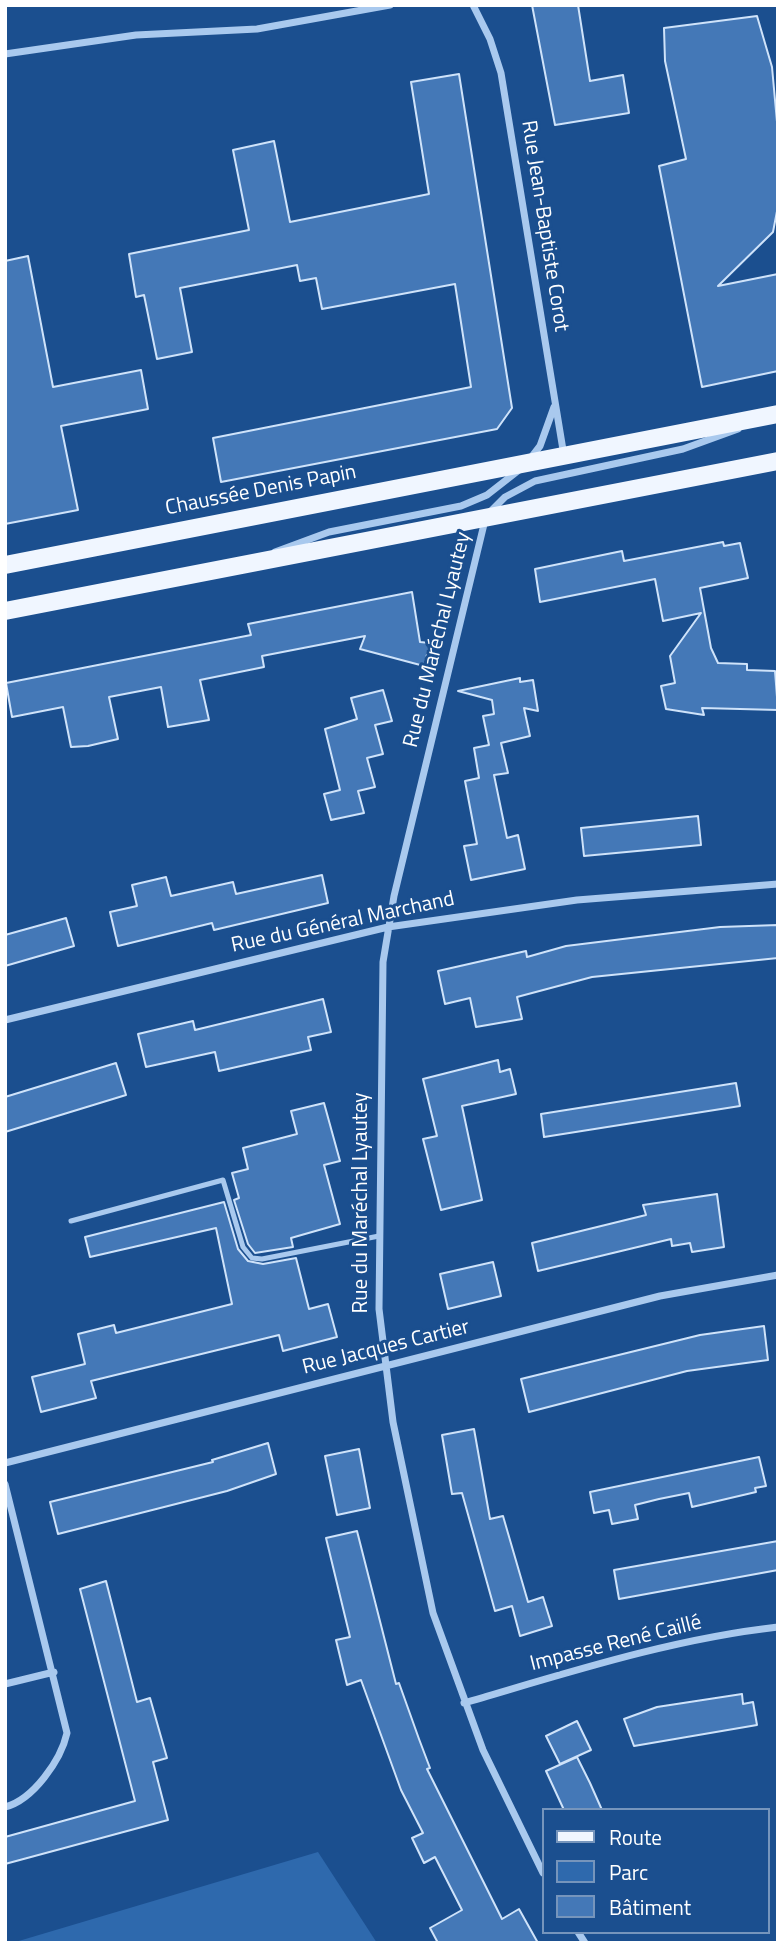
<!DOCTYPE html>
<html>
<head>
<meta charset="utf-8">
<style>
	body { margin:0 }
	#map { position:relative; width:783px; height:1948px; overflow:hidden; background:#1b4f8f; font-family:"Titillium Web",sans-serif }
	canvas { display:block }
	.frame { position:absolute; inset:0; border:7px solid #fff; pointer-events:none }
	.legend { position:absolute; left:542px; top:1808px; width:228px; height:126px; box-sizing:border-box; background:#1b4f8f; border:2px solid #7695bc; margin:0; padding:9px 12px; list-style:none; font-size:21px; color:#fff }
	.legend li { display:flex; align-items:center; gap:14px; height:35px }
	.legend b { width:35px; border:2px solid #7695bc }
</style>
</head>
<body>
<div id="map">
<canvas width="783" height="1948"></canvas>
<div class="frame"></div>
<ul class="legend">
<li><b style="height:9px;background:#f0f6ff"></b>Route</li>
<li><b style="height:19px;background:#2e69ad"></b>Parc</li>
<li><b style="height:19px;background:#4478b7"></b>Bâtiment</li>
</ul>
</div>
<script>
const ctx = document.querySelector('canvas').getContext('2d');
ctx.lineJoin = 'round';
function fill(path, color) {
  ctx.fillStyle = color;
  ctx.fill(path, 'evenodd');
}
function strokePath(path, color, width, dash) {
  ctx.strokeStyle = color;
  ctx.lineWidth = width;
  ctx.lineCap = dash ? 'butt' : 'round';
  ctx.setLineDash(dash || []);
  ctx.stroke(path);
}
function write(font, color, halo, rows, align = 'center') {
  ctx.font = font + ' "Titillium Web",sans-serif';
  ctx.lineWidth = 6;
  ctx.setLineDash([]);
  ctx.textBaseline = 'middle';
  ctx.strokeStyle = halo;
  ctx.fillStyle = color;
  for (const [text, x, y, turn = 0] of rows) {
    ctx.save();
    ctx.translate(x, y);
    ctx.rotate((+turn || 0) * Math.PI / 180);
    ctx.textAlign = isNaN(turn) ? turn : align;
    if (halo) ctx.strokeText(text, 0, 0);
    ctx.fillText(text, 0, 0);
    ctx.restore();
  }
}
fill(new Path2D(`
	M 318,1852 L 377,1943 L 12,1943 Z`), '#2e69ad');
const building = new Path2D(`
	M 532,5 L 578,5 L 590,81 L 623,75 L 629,113 L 555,125 Z
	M 757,16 L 772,67 L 778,133 L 778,206 L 773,232 L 718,286 L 778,274 L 778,371 L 702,387 L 659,166 L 686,159 L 665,61 L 664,28 Z
	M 459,74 L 512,408 L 497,429 L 221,482 L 213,438 L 471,387 L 455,284 L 322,309 L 316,278 L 300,281 L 297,265 L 180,288 L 192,352 L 157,359 L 144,295 L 136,297 L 129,254 L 249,230 L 233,150 L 274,141 L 290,222 L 429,194 L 411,82 Z
	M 28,256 L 53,387 L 141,370 L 148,409 L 61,426 L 78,510 L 5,524 L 5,261 Z
	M 723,542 L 724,546 L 740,543 L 748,578 L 700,588 L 711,648 L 718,663 L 747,664 L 747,670 L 775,671 L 778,710 L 702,708 L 704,715 L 666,709 L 661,686 L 675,683 L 670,656 L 701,613 L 663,621 L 655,579 L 540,602 L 535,569 L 622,551 L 624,561 Z
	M 412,592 L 420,642 L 430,643 L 424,666 L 360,649 L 365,636 L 262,656 L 264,667 L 200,680 L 209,720 L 168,727 L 161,687 L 109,697 L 118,739 L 88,746 L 71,747 L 63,707 L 12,717 L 6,683 L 251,635 L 248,624 Z
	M 520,678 L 520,682 L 533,680 L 538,711 L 524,708 L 530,736 L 501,743 L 508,773 L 494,775 L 507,838 L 518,835 L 525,869 L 471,880 L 464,846 L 477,844 L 465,781 L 479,778 L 474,748 L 489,745 L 483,716 L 494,714 L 492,700 L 458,691 Z
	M 383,690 L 392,721 L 375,725 L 383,754 L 367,758 L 375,787 L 358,791 L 364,813 L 331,820 L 324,794 L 340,790 L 325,729 L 357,719 L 351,698 Z
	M 698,816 L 701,845 L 584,856 L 581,828 Z
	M 322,875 L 328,903 L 214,930 L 212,923 L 118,946 L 110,912 L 137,906 L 132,885 L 166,877 L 171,896 L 233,882 L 236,894 Z
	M 66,918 L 74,946 L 5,966 L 5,935 Z
	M 778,925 L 778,958 L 592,977 L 517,997 L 522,1019 L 476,1027 L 470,998 L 445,1004 L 438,971 L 526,951 L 527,957 L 566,946 L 720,927 Z
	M 323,999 L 331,1032 L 308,1037 L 311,1050 L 219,1071 L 215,1052 L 146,1067 L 138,1034 L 193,1021 L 195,1030 Z
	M 498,1060 L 500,1072 L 510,1069 L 516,1094 L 462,1106 L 482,1200 L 441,1210 L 423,1139 L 437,1136 L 423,1079 Z
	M 116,1063 L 126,1095 L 5,1132 L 5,1097 Z
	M 736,1083 L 740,1106 L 544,1137 L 541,1114 Z
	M 324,1103 L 340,1161 L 324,1165 L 340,1224 L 291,1238 L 293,1247 L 255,1253 L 248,1244 L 234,1200 L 239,1198 L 232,1173 L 248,1169 L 243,1148 L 297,1134 L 291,1111 Z
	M 717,1194 L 724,1247 L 692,1252 L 690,1243 L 672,1246 L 671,1239 L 538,1271 L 532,1243 L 646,1215 L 643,1205 Z
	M 224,1202 L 238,1249 L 248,1261 L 263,1264 L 296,1258 L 309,1309 L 328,1304 L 337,1337 L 283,1351 L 279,1335 L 91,1381 L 96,1398 L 41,1412 L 32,1377 L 85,1364 L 78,1334 L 114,1325 L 116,1333 L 232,1304 L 216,1228 L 90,1257 L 85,1237 Z
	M 493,1262 L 501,1296 L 448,1309 L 440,1274 Z
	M 764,1326 L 768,1360 L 687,1371 L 529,1412 L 521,1379 L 700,1335 Z
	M 474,1429 L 490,1519 L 503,1516 L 528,1602 L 543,1597 L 552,1626 L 520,1636 L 512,1606 L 495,1611 L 462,1493 L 452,1494 L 442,1435 Z
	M 268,1443 L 276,1474 L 227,1491 L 58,1534 L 50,1502 L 213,1462 L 212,1460 Z
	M 359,1449 L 370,1508 L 337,1515 L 325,1456 Z
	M 759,1457 L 766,1486 L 755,1488 L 756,1492 L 692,1507 L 689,1493 L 659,1499 L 635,1505 L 638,1519 L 612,1524 L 609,1510 L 594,1513 L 590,1492 Z
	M 357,1531 L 396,1684 L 399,1683 L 419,1739 L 430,1768 L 427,1769 L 502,1919 L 519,1909 L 538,1943 L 438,1943 L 430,1928 L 462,1910 L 435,1857 L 424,1863 L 412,1838 L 423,1833 L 401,1790 L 361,1680 L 347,1685 L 336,1640 L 350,1637 L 326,1538 Z
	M 778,1541 L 778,1570 L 619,1599 L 614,1570 Z
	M 106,1581 L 137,1702 L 150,1698 L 167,1758 L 153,1762 L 168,1820 L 5,1864 L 5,1837 L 135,1801 L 80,1589 Z
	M 742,1694 L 743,1704 L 753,1702 L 757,1725 L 634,1746 L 624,1719 L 657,1707 Z
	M 577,1721 L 591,1750 L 560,1764 L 546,1736 Z
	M 577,1757 L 590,1783 L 602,1810 L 564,1810 L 546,1771 Z`);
fill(building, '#4478b7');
strokePath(building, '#cfe3fa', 2);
strokePath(new Path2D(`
	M 71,1221 L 223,1180 L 243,1247 L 252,1258 L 262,1259 L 379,1236`), '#a9c9ee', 5);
strokePath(new Path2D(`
	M 473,5 L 490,39 L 501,73 L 564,456
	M 5,54 L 136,35 L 257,29 L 390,5
	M 530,459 L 540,446 L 554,407
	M 275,552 L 329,532 L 461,506 L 487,495 L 519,470
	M 5,1020 L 388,927 L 577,900 L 778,884
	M 5,1463 L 660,1296 L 778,1275
	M 5,1484 L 67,1733 C 61,1760 33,1800 5,1807
	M 5,1684 L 54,1672
	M 464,1703 C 567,1673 671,1639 778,1627
	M 543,1873 L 483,1750 L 433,1613 L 393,1422 L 379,1309 L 383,962 L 394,896 L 486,516 L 505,497 L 535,481 L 683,449 L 738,429
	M 578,1932 L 585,1943`), '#a9c9ee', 7);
strokePath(new Path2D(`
	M 5,565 L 778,414
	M 5,611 L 778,461`), '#f0f6ff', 18);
write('21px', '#fff', '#1b4f8f', [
	["Rue Jean-Baptiste Corot",544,226,81],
	["Chaussée Denis Papin",261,491,-11],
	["Rue du Maréchal Lyautey",438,640,-76],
	["Rue du Général Marchand",343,923,-12],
	["Rue du Maréchal Lyautey",362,1203,-90],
	["Rue Jacques Cartier",386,1348,-14],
	["Impasse René Caillé",616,1644,-14]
]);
</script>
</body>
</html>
